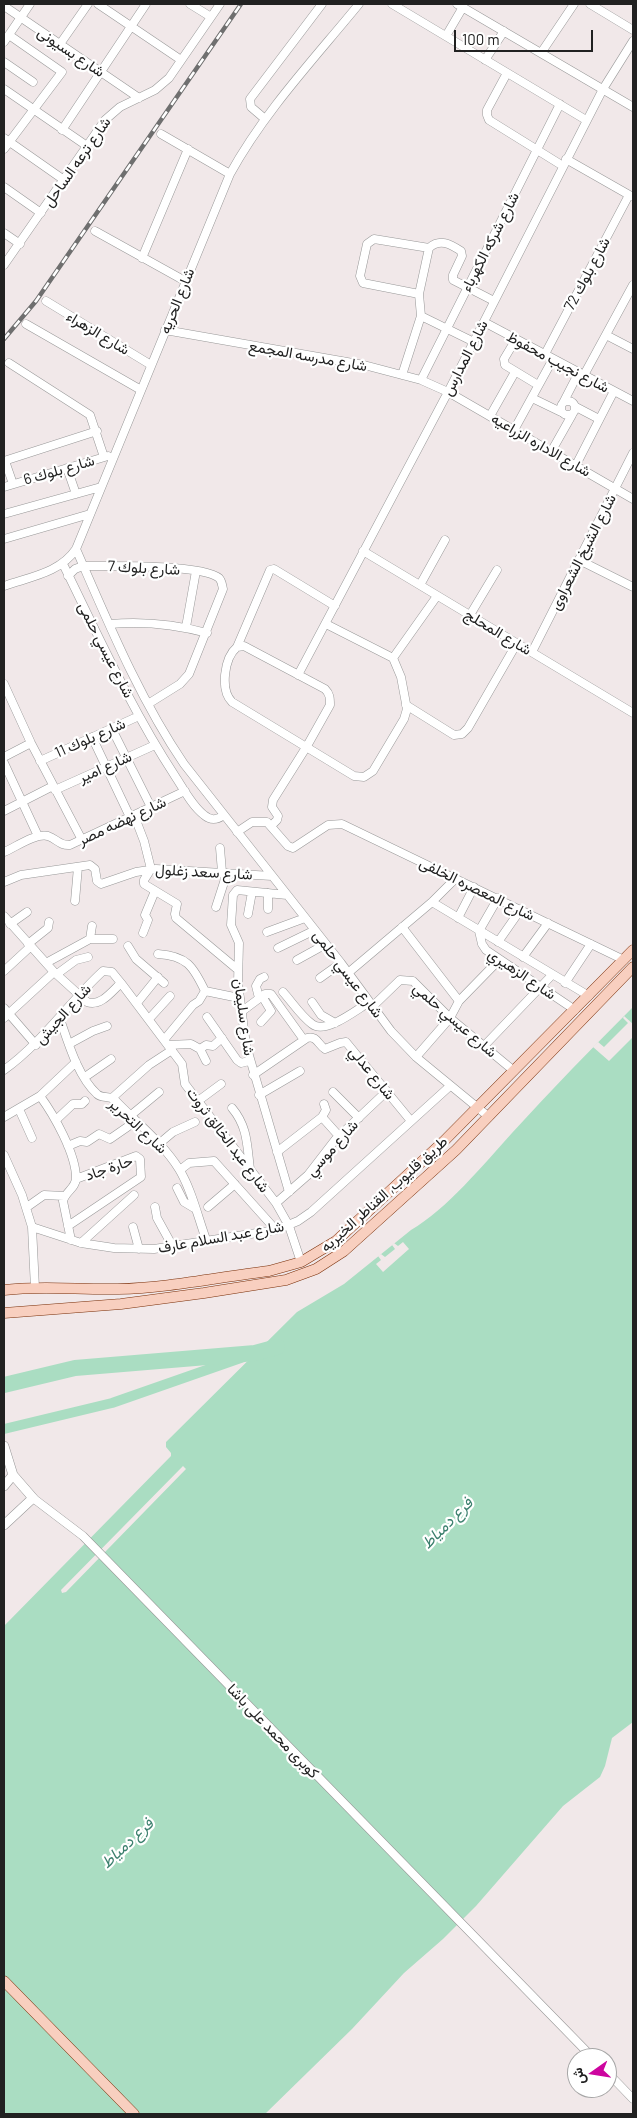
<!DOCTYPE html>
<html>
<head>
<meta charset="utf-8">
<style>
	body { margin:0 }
	#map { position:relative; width:637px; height:2118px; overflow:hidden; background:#f1e8e9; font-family:Barlow,Vazirmatn,sans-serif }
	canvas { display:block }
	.frame { position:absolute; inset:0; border:5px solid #212121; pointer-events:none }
	.north { position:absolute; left:567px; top:2048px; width:50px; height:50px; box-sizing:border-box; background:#fff; border:1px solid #a6a6a6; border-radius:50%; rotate:257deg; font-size:14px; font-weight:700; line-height:20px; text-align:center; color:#212121 }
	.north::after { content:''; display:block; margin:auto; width:18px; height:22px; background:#cd059f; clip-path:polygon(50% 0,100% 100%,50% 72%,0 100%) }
	.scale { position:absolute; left:454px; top:30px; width:139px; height:22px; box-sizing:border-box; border:2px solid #212121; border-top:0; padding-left:6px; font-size:15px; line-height:18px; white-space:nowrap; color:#212121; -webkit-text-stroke:4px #fff; paint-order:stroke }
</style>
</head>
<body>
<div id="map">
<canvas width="637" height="2118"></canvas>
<div class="frame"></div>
<div class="north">ش</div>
<div class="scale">100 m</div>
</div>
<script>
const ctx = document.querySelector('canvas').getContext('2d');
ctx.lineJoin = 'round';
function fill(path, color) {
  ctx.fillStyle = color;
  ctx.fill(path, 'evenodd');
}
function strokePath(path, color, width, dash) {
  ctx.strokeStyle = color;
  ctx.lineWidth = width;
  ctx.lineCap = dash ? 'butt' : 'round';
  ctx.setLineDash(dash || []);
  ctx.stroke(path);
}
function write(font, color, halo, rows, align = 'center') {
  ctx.font = font + ' Barlow,Vazirmatn,sans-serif';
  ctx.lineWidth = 4.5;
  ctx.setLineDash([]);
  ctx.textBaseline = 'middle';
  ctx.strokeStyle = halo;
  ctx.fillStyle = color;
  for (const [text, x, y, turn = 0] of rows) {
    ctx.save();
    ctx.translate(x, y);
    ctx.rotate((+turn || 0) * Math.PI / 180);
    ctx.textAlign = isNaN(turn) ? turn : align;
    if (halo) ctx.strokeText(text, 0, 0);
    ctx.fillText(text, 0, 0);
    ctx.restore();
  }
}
fill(new Path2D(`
	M 633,1007 L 633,1722 L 612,1738 L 605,1766 L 600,1777 L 563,1806 L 476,1906 L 443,1939 L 404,1973 L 352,2029 L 265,2114 L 4,2114 L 4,1626 L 171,1456 L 171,1453 L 166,1447 L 166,1442 L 297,1312 L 344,1284 L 411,1230 C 446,1210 484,1164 512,1133 C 551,1090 592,1048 633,1007 ZM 183,1466 L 186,1469 L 66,1592 L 62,1593 L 61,1590 Z`), '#aaddc2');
fill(new Path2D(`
	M 624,1016 L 633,1024 L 633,1037 L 609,1061 L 593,1047 L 598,1042 L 604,1047 L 628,1023 L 623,1018 Z
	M 403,1242 L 409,1249 L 383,1272 L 376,1264 L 381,1260 L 378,1256 L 381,1254 L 385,1257 L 395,1249 L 392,1245 L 394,1243 L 398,1246 Z`), '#f1e8e9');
strokePath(new Path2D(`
	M 4,1429 L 112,1403 L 255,1353`), '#aaddc2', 10);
strokePath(new Path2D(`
	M 4,1385 L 75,1368 L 255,1353 L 277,1347`), '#aaddc2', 16);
const minor = new Path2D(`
	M 98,4 L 181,60
	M 190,4 L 211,17
	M 392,4 L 586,120
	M 457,4 L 633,107
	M 590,4 L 633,30
	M 4,6 L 139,98
	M 446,36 L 463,7
	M 4,42 L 30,4
	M 60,44 L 88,4
	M 541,53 L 574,4
	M 485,60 L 504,31
	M 4,62 L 33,82
	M 507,73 L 487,110 L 487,115 L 489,120 L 563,166
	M 4,89 L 87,146
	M 265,119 L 251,107 L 250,99 L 322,4
	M 62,130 L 146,4
	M 161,134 L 230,174
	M 4,138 L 64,180
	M 4,149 L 62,72 L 9,35
	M 566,159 L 631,196
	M 4,187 L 41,213
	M 95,231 L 185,281
	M 4,233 L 20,244
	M 142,258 L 188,149
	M 4,265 L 105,120 L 120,107 L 155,90 L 169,78 L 220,4
	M 419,294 L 363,283 L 360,276 L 367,244 L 374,239 L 429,248
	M 46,301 L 151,365
	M 421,316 L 474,342
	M 484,322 L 633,401
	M 26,324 L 141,390
	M 165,330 L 364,365 L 421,380 L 448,392 L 633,499
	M 606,335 L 633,349
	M 516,339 L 504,359 L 505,365 L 538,385
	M 545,354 L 629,195
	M 9,363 L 90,415 L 104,457
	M 402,375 L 421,316 L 419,294 L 429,248 C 440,238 450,244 461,251 L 462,256 L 453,275 L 453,280 L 494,301
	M 584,375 L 633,285
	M 421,380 L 560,104
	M 532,398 L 561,412
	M561 408a7 7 0 1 1 14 0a7 7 0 1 1-14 0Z
	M 563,403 L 579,372
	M 576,407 L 599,419
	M 490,416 L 515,372
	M 514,430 L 553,359
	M 551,452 L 572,415
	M 4,461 L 97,431
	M 5,461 L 13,484
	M 576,465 L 614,391
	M 67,468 L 76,494
	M 4,487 L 108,456
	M 4,514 L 101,487
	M 4,539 L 90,514
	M 76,549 C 108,622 139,698 184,764 L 341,963 L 391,1031 L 416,1057 L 489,1117
	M 363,551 L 633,713
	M 579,560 L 633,587
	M 63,564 C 98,635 131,709 175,776 C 183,788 192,806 204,815 C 211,821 217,820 224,815
	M 68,576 L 75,569 L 83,566 C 108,566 203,564 219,578 C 222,581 222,585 223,589 L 189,674 L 180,684 L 148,704
	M 420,585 L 445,540
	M 4,586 C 29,577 60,573 76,549 L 230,174 C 264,112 314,59 359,4
	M 470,615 L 497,570
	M 110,624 C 144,621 174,624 207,633
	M 186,627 L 196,571
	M 237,647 L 270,570 L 274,569 L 335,606
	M 532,652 L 633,453
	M 393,658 L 437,596
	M 298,675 L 448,392 L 603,89 L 633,41
	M 4,684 L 31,743 L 82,840
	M 406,705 L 454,735 L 462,734 L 468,728 L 517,643
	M 112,729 L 151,807
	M 92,737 L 130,817
	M 4,757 L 31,743
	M 40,761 L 139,716
	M 4,763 L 38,836
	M 55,790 L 155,745
	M 4,811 L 53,786
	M 134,815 L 144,841 L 151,869 L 144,880 L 144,884 L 177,904 L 175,914 L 176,918 L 237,969
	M 271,826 L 277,820 L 278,816 L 272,807 L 273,800 L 307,746 L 330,705 C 330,698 330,694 325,689 L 244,646 L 237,647 C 224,658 220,690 232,702 L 354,776 L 364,777 L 373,771 L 404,719 L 407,709 L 401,677 L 393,658 L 326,624
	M 237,832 L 252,822 L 267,822 L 288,846 L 293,848 L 328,825 L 342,824 L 624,960
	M 220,848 L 222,872
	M 4,852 C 16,847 35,833 48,836 C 57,839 60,846 70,845 L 185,791
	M 4,882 L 21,875 L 90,865 L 95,869 L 97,881 L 101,884 L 136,872 L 156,869 L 272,876
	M 268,893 L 268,909
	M 287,895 L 237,890 L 233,895 L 231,925 L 239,943 L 238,983 L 246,1045 L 289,1192
	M 498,898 L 479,931 L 482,944 L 486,950 L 575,1010
	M 75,901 L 78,867
	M 432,902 L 589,996
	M 216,907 L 227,873
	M 248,914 L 252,892
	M 4,916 L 54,972 L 87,1002 C 101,1007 112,991 121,983 L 182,1064 L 185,1084 L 276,1203 L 289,1226 L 301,1262
	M 458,918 L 474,887
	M 10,924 L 27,912
	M 402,927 L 459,1001
	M 267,932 L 305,918
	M 143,933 L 148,920 L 145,915 L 155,891
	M 90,939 L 92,926
	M 498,942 L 521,909
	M 28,944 L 48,928 L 49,922
	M 128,946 L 136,959 L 164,983
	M 278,948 L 315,930
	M 158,954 C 187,956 193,966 205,991
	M 523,957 L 548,923
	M 297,960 L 326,944
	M 46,963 L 90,939 L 113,939
	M 4,971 L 30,947
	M 348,973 L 432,902 L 456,878
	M 57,974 L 76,960 L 88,957
	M 320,978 L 341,963
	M 565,983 L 591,944
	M 283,992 C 292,1002 301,1016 312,1024 C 325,1035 356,1010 368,1003
	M 259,998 L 256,986 L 260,979 L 264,977
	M 312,1002 L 321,1015 L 335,1023
	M 137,1003 L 158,977
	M 372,1007 L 400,980 L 413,981 L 450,1018 L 514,1071
	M 4,1008 L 36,1045
	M 241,1012 L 265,994 L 271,994 L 304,1040
	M 207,1017 L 237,1060 L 241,1063 L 249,1061
	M 4,1018 L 54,972
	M 60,1019 C 68,1042 78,1077 97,1094 C 102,1099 109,1095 115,1100 C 137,1123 162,1142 179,1169 C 192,1190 198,1218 207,1242
	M 149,1019 L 170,996
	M 261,1022 L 271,1011 L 262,996
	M 164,1040 L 193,1005 L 199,1001 L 205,991 L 239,998
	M 69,1044 L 93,1031 L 107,1026
	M 168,1045 L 191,1044 L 200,1049 L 206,1045 L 213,1046 L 222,1038
	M 484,1046 L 552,975
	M 200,1049 L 206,1061
	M 416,1057 L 450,1018 L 459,1001 L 499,960
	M 4,1070 C 43,1042 68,1003 103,971 L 112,972 L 121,983
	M 253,1075 L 307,1038 C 317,1035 318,1045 325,1049 L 340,1043 L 346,1042 L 411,1121
	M 85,1077 L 111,1059
	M 333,1092 L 359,1118
	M 259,1095 L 300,1071
	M 40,1096 C 54,1115 76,1154 76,1178 C 76,1188 65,1192 63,1201 L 71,1240
	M 112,1098 L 149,1065 L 172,1050
	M 198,1101 L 221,1084
	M 232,1108 C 248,1127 247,1146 250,1169
	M 19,1109 L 32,1138
	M 130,1116 L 159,1092
	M 4,1117 L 40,1096 L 76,1062
	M 322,1117 L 339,1136
	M 56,1120 L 73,1104 L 82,1104 L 85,1101
	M 160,1143 L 173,1132 L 195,1122
	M 68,1146 L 80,1141 L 87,1142 L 99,1134 L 110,1139 L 136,1121
	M 277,1152 L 322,1117 L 326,1110 L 324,1104
	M 4,1155 L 22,1195 L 32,1227 L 35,1288
	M 180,1170 L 189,1163 L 214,1161 L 276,1230
	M 177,1188 L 184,1202 L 194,1208
	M 276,1203 L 308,1175 L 335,1140 L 387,1091
	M 27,1207 L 44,1195 L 64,1196
	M 155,1207 L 157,1218 L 173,1247
	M 208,1207 L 235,1184
	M 68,1226 L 141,1177 L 140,1159 L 136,1156 L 76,1179
	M 32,1227 L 81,1243 L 114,1248 L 154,1249 L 276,1230 L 298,1221 L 311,1212 L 450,1086
	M 133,1227 L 139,1249
	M 81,1243 L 134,1195
	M 33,1498 L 83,1536 L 593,2058
	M 607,2072 L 633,2099`);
const tertiary = new Path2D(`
	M 4,1446 L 13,1475 L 33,1498 L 4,1525
	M 4,1486 L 13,1475`);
const secondary = new Path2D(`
	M 4,1290 C 42,1285 80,1290 118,1289 C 168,1288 219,1277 269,1271 L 301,1262 L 336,1241 L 444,1141 L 633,950
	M 4,1313 L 121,1304 L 204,1293 L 286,1280 L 316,1269 L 344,1251 L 456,1150 L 633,967
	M 4,1981 L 134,2114`);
strokePath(minor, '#989898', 9);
strokePath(tertiary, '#989898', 10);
strokePath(secondary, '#792e08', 11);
strokePath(minor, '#fff', 8);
strokePath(tertiary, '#fff', 9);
strokePath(secondary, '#f8cfbf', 10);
const rail = new Path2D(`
	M 4,339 L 36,301 L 241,4`);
strokePath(rail, '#6f6f6f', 4.5);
strokePath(rail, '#fff', 2.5, [8]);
write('15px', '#212121', '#fff', [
	["شارع بسيونى",71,52,34],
	["شارع ترعه الساحل",77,162,-55],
	["شارع شركه الكهرباء",490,242,-63],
	["شارع بلوك 72",587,274,-62],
	["شارع الحريه",177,301,-68],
	["شارع الزهراء",98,333,31],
	["شارع مدرسه المجمع",308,356,10],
	["شارع المدارس",465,358,-63],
	["شارع نجيب محفوظ",558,362,28],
	["شارع الاداره الزراعيه",541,445,30],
	["شارع بلوك 6",59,470,-16],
	["شارع الشيخ الشعراوى",583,552,-63],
	["شارع بلوك 7",144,568,3],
	["شارع المحلج",498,632,31],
	["شارع عيسي حلمى",106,650,63],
	["شارع بلوك 11",90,738,-24],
	["شارع امير",105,767,-24],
	["شارع نهضه مصر",122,821,-25],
	["شارع سعد زغلول",204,872,3],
	["شارع المعصره الخلفى",477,889,26],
	["شارع عيسي حلمى",348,974,53],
	["شارع الزهيري",522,974,34],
	["شارع الجيش",63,1014,-48],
	["شارع سليمان",244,1017,82],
	["شارع عيسي حلمي",455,1020,41],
	["شارع عدلي",372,1073,51],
	["شارع التحرير",138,1126,43],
	["شارع عبد الخالق ثروت",228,1140,53],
	["شارع موسي",332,1148,-48],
	["حارة جاد",109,1168,-19],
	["طريق قليوب, القناطر الخيريه",384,1194,-42],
	["شارع عبد السلام عارف",221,1237,-10],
	["كوبرى محمد على باشا",273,1731,46]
]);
write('italic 16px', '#3c806e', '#fff', [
	["فرع دمياط",447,1523,-45],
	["فرع دمياط",127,1843,-43]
]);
</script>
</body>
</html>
